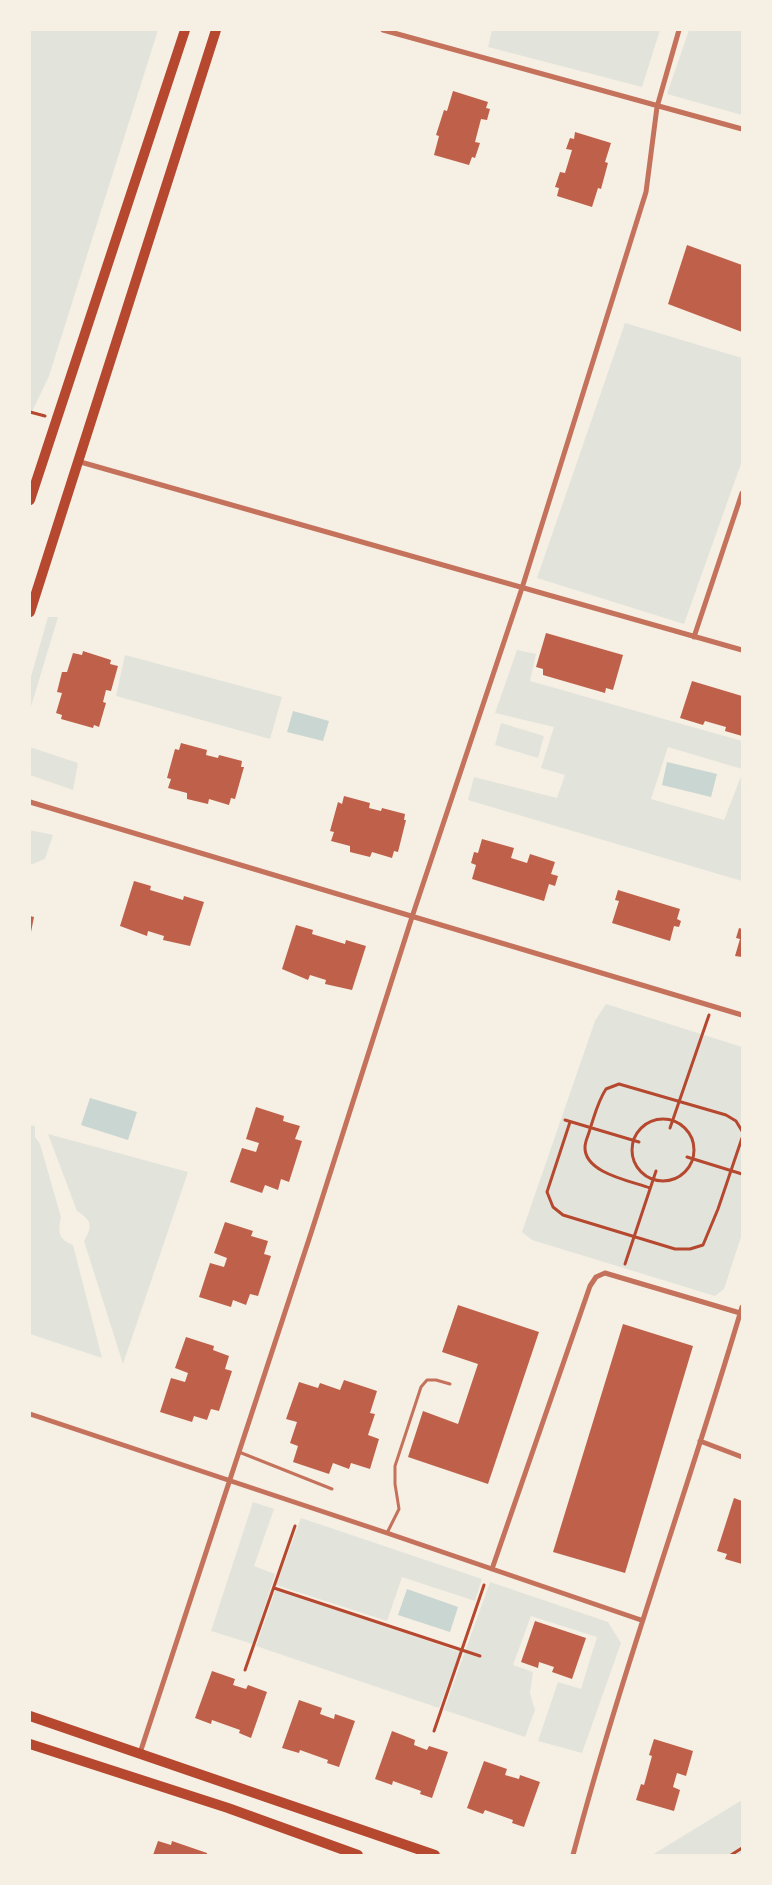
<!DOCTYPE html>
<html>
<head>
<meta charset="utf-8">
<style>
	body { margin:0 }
	#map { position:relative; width:772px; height:1885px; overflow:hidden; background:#f6efe4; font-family:Quicksand,sans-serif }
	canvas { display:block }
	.frame { position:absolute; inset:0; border:31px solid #f6efe4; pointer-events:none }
</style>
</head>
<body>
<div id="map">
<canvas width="772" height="1885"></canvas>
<div class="frame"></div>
</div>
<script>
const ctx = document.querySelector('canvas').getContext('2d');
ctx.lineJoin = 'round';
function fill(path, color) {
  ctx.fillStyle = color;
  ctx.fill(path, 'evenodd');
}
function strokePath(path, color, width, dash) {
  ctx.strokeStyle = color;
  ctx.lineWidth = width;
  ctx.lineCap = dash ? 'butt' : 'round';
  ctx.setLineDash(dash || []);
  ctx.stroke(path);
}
fill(new Path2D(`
	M 30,30 L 158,30 L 49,376 L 30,416 Z
	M 492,30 L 660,30 L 642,87 L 488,47 Z
	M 689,30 L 742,30 L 742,115 L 667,94 Z
	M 625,323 L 742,358 L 742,461 L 684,624 L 537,578 Z
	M 48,617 L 58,617 L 30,710 L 30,680 Z
	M 517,650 L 536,654 L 530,681 L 742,741 L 742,769 L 668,747 L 651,799 L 724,820 L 742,774 L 742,881 L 468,800 L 474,777 L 557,798 L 565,775 L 541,768 L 554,727 L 495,713 Z
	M 125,655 L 282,697 L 270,739 L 116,696 Z
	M 501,723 L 544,736 L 538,758 L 495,745 Z
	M 30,747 L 78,763 L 73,790 L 30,775 Z
	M 30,830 L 53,835 L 45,859 L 30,865 Z
	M 606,1004 L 742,1047 L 742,1234 L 724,1289 L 715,1296 L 532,1240 L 522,1232 L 595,1021 Z
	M 30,1125 L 35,1126 L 35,1137 L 40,1144 L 61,1217 C 58,1232 58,1239 73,1245 L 102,1358 L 30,1334 Z
	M 48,1134 L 188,1172 L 123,1364 L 84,1241 C 93,1225 92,1221 77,1211 Z
	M 253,1502 L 274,1509 L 254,1566 L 275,1574 L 253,1644 L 211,1631 Z
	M 301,1518 L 482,1579 L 475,1601 L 402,1577 L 387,1621 L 276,1585 Z
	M 490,1582 L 608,1622 L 621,1643 L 582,1753 L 538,1741 L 558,1682 L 581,1689 L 597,1637 L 531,1616 L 513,1665 L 533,1672 L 530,1693 L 535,1710 L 525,1737 L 444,1710 Z
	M 276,1589 L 460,1652 L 439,1708 L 256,1646 Z
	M 742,1800 L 742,1855 L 652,1855 Z`), '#e2e4dc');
fill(new Path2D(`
	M 293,711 L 329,721 L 323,741 L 287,732 Z
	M 667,762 L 717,774 L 711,797 L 662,785 Z
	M 90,1098 L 137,1112 L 128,1140 L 81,1125 Z
	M 407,1589 L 458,1607 L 450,1632 L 398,1615 Z`), '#c9d6d2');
fill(new Path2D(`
	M 453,91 L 488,102 L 486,108 L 490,109 L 487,120 L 481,119 L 475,142 L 480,143 L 475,158 L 472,157 L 469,165 L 434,155 L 439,136 L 436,135 L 444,110 L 447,111 Z
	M 575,132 L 611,143 L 605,162 L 608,163 L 601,189 L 598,188 L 592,207 L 557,196 L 559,188 L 555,187 L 560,172 L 565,173 L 572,150 L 566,149 L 570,138 L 574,139 Z
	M 687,245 L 742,265 L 742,332 L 668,304 Z
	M 546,633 L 623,655 L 613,690 L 606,688 L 605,693 L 543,675 L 543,669 L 536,667 Z
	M 83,651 L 111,660 L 110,664 L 118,666 L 111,691 L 106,690 L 103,702 L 106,703 L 99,727 L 94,725 L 93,728 L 61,719 L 62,715 L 56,713 L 62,693 L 57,692 L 62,672 L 67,672 L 73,653 L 82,655 Z
	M 692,681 L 742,696 L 742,736 L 725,731 L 726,727 L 705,721 L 703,725 L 680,718 Z
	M 181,743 L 207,750 L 206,755 L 218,758 L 219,755 L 242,761 L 241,767 L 244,767 L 235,799 L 231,798 L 229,805 L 209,799 L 208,804 L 187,799 L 187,793 L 168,788 L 171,779 L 167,778 L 175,749 L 179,750 Z
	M 344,796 L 370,803 L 369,808 L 381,811 L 382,808 L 405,814 L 404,820 L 406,820 L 398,852 L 394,851 L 392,858 L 372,852 L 370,857 L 350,852 L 350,846 L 331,841 L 334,832 L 330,831 L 338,802 L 342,804 Z
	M 482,839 L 514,848 L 511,858 L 527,863 L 530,854 L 555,862 L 551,874 L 558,876 L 555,886 L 549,884 L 544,901 L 472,879 L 476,865 L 471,863 L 474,852 L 478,853 Z
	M 134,881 L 151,886 L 150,890 L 183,900 L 184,896 L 204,902 L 190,946 L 163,940 L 164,936 L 148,931 L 147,936 L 120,926 Z
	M 618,890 L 680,909 L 677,919 L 681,921 L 679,927 L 674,926 L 670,941 L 612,923 L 619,901 L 615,900 Z
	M 30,916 L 34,917 L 30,937 Z
	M 296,925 L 313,930 L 312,934 L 345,944 L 346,940 L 366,946 L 352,990 L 325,984 L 326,980 L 310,975 L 308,980 L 282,969 Z
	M 739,928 L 742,929 L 742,957 L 735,956 L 740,939 L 736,938 Z
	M 256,1107 L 284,1116 L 283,1121 L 300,1126 L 295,1139 L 302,1141 L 289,1182 L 281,1179 L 278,1190 L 265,1185 L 262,1193 L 230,1182 L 242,1148 L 256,1152 L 259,1143 L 246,1139 Z
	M 225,1222 L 253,1231 L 251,1236 L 268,1241 L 264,1254 L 271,1256 L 258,1296 L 250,1294 L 246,1305 L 233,1300 L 231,1307 L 199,1297 L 210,1263 L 224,1267 L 227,1258 L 214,1253 Z
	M 458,1305 L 539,1332 L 488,1484 L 408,1457 L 423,1411 L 458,1424 L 478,1364 L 442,1352 Z
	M 623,1324 L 693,1346 L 625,1573 L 553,1552 Z
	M 186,1337 L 214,1346 L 213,1350 L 229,1356 L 225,1369 L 232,1371 L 219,1411 L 211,1409 L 207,1420 L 194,1416 L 192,1422 L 160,1412 L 171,1378 L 185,1382 L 188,1373 L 175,1368 Z
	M 344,1380 L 377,1391 L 370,1413 L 375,1414 L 368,1435 L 379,1439 L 370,1469 L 351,1463 L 349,1469 L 333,1463 L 329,1474 L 293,1462 L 298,1446 L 290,1443 L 297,1422 L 286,1419 L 299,1382 L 318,1388 L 320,1383 L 340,1390 Z
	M 734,1498 L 742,1501 L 742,1564 L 725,1559 L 727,1554 L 717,1551 Z
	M 535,1621 L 586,1638 L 572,1679 L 552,1672 L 554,1667 L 539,1662 L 538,1668 L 521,1662 Z
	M 212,1671 L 235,1679 L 233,1685 L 246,1689 L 248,1685 L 267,1692 L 251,1738 L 239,1733 L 240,1730 L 212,1720 L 211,1724 L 195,1718 Z
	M 299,1700 L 322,1708 L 320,1714 L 334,1719 L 335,1714 L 355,1721 L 339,1767 L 327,1763 L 328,1760 L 300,1750 L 299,1753 L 282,1748 Z
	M 392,1731 L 415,1740 L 414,1745 L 427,1750 L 429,1746 L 448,1752 L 432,1798 L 420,1794 L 421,1791 L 393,1781 L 392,1785 L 375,1779 Z
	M 654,1739 L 693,1751 L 686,1776 L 677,1773 L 673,1787 L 680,1790 L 674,1811 L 636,1800 L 641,1784 L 644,1785 L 652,1756 L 649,1755 Z
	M 484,1761 L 507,1769 L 505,1775 L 519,1779 L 520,1775 L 540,1782 L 524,1827 L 512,1823 L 513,1820 L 485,1810 L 483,1814 L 467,1808 Z
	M 158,1841 L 171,1845 L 172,1841 L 207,1853 L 207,1855 L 153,1855 Z`), '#bf614a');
strokePath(new Path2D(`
	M 30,412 L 45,416
	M632 1150a31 31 0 1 1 62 0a31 31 0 1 1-62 0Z
	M 565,1120 L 639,1142
	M 570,1122 L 547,1192 L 553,1207 L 563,1215 L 675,1249 L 690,1249 L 703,1245 L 718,1209 L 742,1138
	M 670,1128 L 709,1015
	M 687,1157 L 742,1174
	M 650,1188 C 631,1181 584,1173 585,1147 C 585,1141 589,1134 590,1129 C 595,1114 598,1101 606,1089 L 619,1084 L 726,1115 L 736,1121 L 742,1131
	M 625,1264 L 656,1171
	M 274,1588 L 480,1656
	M 245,1670 L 295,1526
	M 434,1731 L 484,1585
	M 731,1855 L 742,1848`), '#b5482f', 3);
strokePath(new Path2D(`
	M 239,1452 L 332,1489
	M 387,1533 L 399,1509 L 395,1484 L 395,1466 L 421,1387 L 427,1380 L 436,1380 L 450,1384`), '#c5725c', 3);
strokePath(new Path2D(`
	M 383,30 L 742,129
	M 77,461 L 742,650
	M 694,637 L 742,493
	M 30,802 L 742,1015
	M 30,1414 L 387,1533 L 641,1620
	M 700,1441 L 742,1457
	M 492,1569 L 590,1286 L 596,1277 L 605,1273 L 740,1313
	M 140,1753 L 312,1230 L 412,917 L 522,588 L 646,192 L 657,107 L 679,30
	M 573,1855 C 622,1670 688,1490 742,1307`), '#c5725c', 5);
strokePath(new Path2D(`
	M 30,500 L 185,30
	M 30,612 L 216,30
	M 30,1716 L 435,1855
	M 30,1744 L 228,1808 L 358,1855`), '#b5482f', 10);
</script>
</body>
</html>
